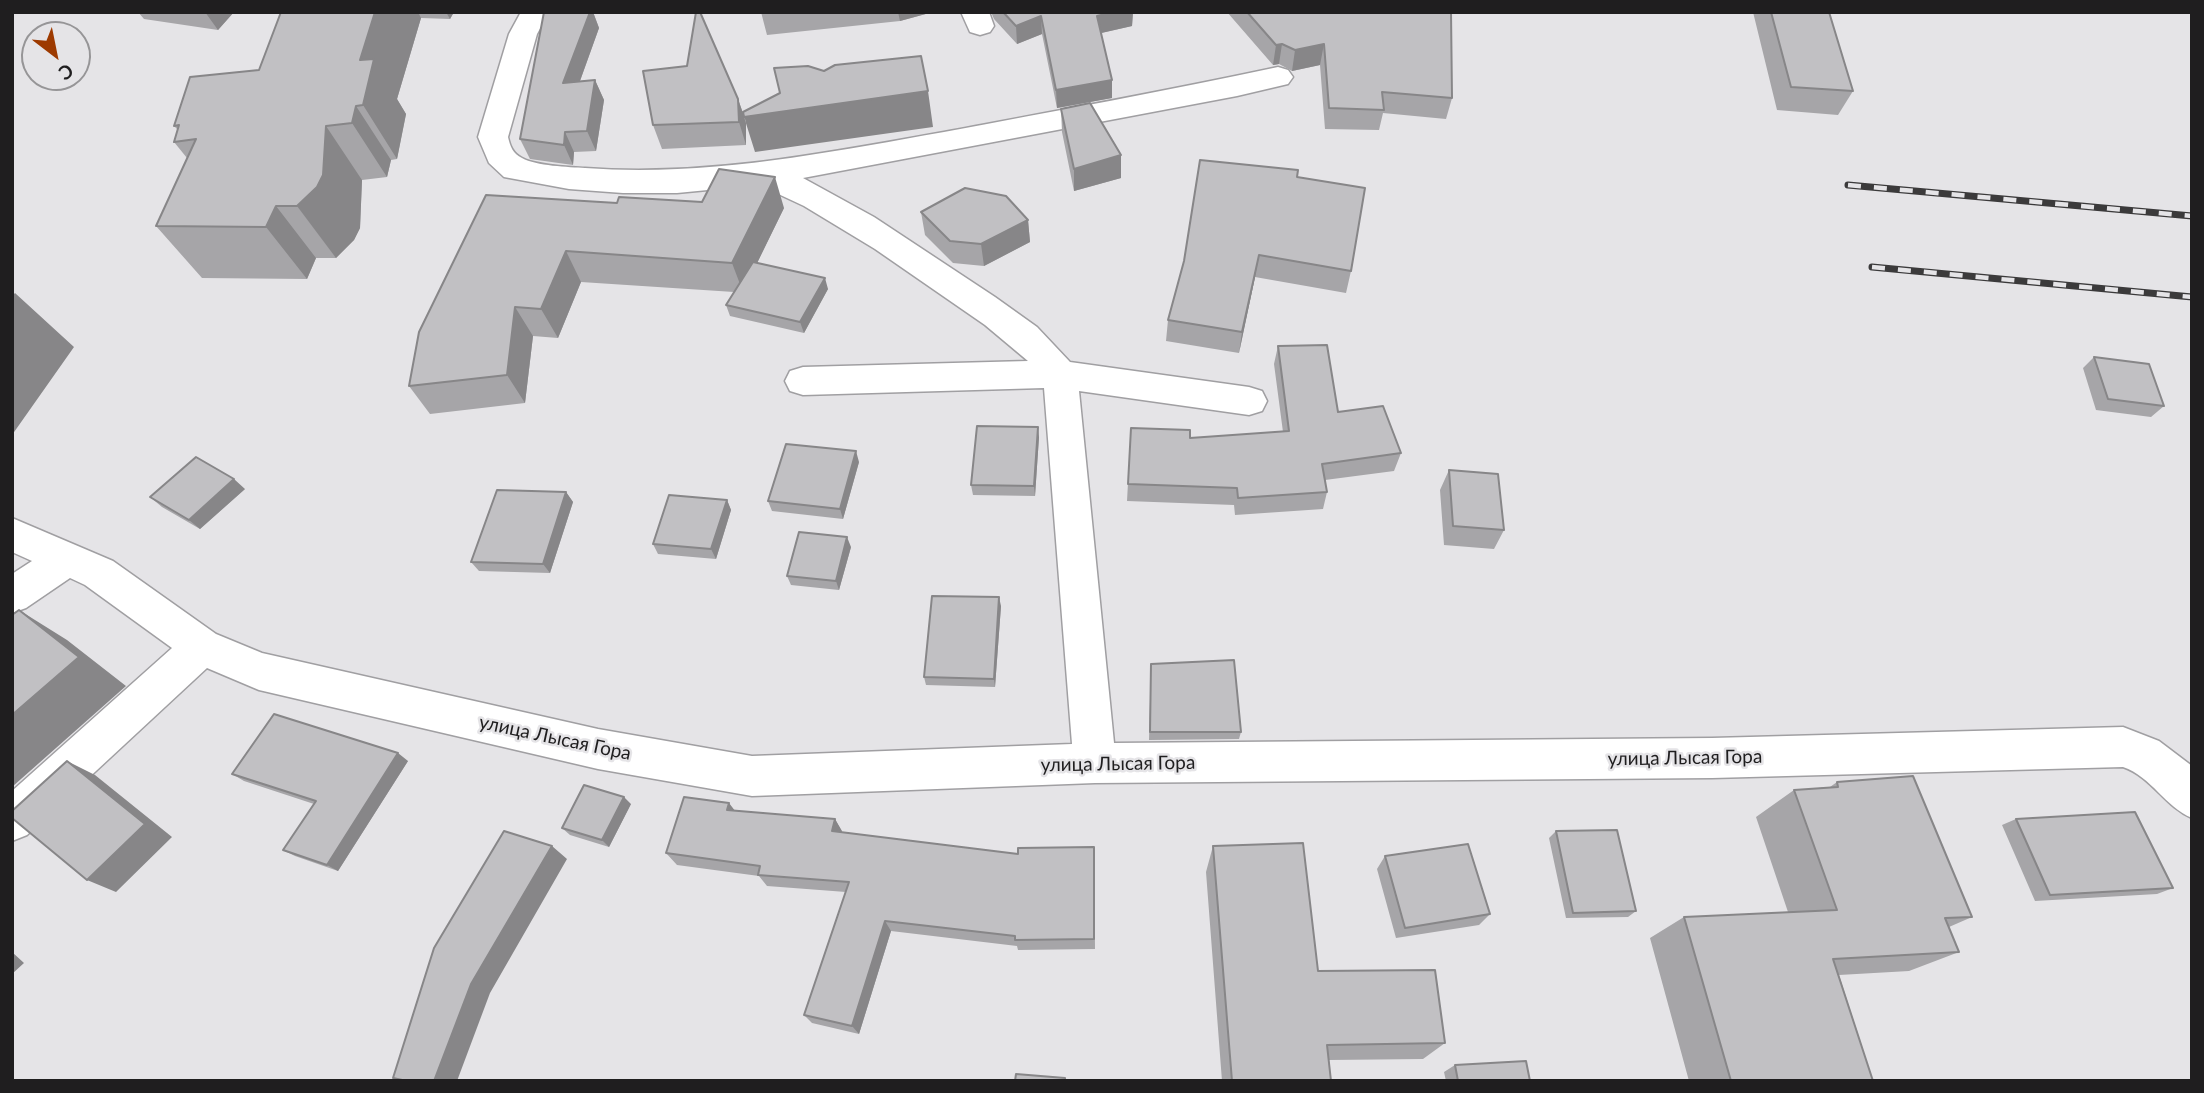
<!DOCTYPE html>
<html>
<head>
<meta charset="utf-8">
<style>
	body { margin:0 }
	#map { position:relative; width:2204px; height:1093px; overflow:hidden; background:#e5e4e7; font-family:Lato,sans-serif }
	canvas { display:block }
	.frame { position:absolute; inset:0; border:14px solid #1f1e1f; pointer-events:none }
	.north { position:absolute; left:21px; top:21px; width:70px; height:70px; box-sizing:border-box; background:#e5e4e7; border:2px solid #969597; border-radius:50%; rotate:148deg; font-size:19px; font-weight:700; line-height:28px; text-align:center; color:#1f1e1f }
	.north::after { content:''; display:block; margin:auto; width:24px; height:32px; background:#9d3a00; clip-path:polygon(50% 0,100% 100%,50% 72%,0 100%) }
</style>
</head>
<body>
<div id="map">
<canvas width="2204" height="1093"></canvas>
<div class="frame"></div>
<div class="north">С</div>
</div>
<script>
const ctx = document.querySelector('canvas').getContext('2d');
ctx.lineJoin = 'round';
function strokePath(path, color, width, dash) {
  ctx.strokeStyle = color;
  ctx.lineWidth = width;
  ctx.lineCap = dash ? 'butt' : 'round';
  ctx.setLineDash(dash || []);
  ctx.stroke(path);
}
function fill(path, color) {
  ctx.fillStyle = color;
  ctx.fill(path, 'evenodd');
}
function write(font, color, halo, rows, align = 'center') {
  ctx.font = font + ' Lato,sans-serif';
  ctx.lineWidth = 5;
  ctx.setLineDash([]);
  ctx.textBaseline = 'middle';
  ctx.strokeStyle = halo;
  ctx.fillStyle = color;
  for (const [text, x, y, turn = 0] of rows) {
    ctx.save();
    ctx.translate(x, y);
    ctx.rotate((+turn || 0) * Math.PI / 180);
    ctx.textAlign = isNaN(turn) ? turn : align;
    if (halo) ctx.strokeText(text, 0, 0);
    ctx.fillText(text, 0, 0);
    ctx.restore();
  }
}
const minor = new Path2D(`
	M 521,12 L 549,12 L 537,34 L 508,137 C 510,146 513,154 522,158 C 536,166 569,167 585,168 C 707,177 825,153 944,132 C 1055,111 1167,91 1278,67 L 1288,70 L 1293,77 L 1288,84 L 1237,96 L 803,178 L 874,217 L 995,297 L 1037,327 L 1070,362 L 1249,387 L 1262,391 L 1267,401 L 1262,411 L 1249,415 L 1079,391 L 1114,743 L 1712,738 L 2123,727 L 2159,741 L 2192,766 L 2192,818 C 2165,807 2152,777 2123,767 L 1712,778 L 1095,783 L 752,796 L 598,769 L 259,690 L 207,668 L 27,835 L 12,841 L 12,791 L 172,648 L 85,585 L 70,578 L 26,608 L 12,613 L 12,574 L 32,561 L 12,552 L 12,518 L 113,561 L 216,634 L 262,653 L 598,729 L 752,756 L 1072,744 L 1044,388 L 803,395 L 790,391 L 785,381 L 790,371 L 803,367 L 1028,361 L 985,325 L 875,249 L 804,206 L 759,185 L 677,193 L 623,193 L 569,189 L 504,177 L 489,163 L 478,137 L 509,34 Z
	M 961,12 L 989,12 L 994,26 L 990,32 L 980,35 L 970,32 Z`);
strokePath(minor, '#a09fa2', 3);
fill(minor, '#fff');
const rail = new Path2D(`
	M 1848,185 L 2192,216
	M 1872,267 L 2192,297`);
strokePath(rail, '#3b3a3b', 7);
strokePath(rail, '#e5e4e7', 4.5, [13]);
fill(new Path2D(`
	M 138,12 L 234,12 L 218,30 L 144,19 Z
	M 281,12 L 454,12 L 450,19 L 421,18 L 397,99 L 406,114 L 397,159 L 391,160 L 387,177 L 362,180 L 360,228 L 354,240 L 336,258 L 316,258 L 307,279 L 202,278 L 156,226 L 187,158 L 174,142 L 178,130 L 174,126 L 259,70 Z
	M 544,12 L 593,12 L 599,28 L 580,81 L 595,80 L 604,100 L 596,151 L 574,152 L 573,165 L 530,159 L 520,139 Z
	M 761,12 L 933,12 L 900,21 L 767,35 Z
	M 991,12 L 1133,12 L 1132,26 L 1101,33 L 1112,80 L 1112,98 L 1057,108 L 1042,34 L 1017,44 L 994,19 Z
	M 1227,12 L 1451,12 L 1452,98 L 1446,119 L 1383,113 L 1379,130 L 1325,129 L 1320,65 L 1292,71 L 1279,64 L 1273,65 Z
	M 1753,12 L 1829,12 L 1853,91 L 1838,115 L 1777,110 Z
	M 738,99 L 746,122 L 746,145 L 662,149 L 653,125 Z
	M 1061,109 L 1121,155 L 1121,178 L 1074,191 L 1062,132 Z
	M 1297,177 L 1351,271 L 1346,293 L 1255,277 L 1239,353 L 1166,341 L 1168,320 Z
	M 617,203 L 784,208 L 757,263 L 828,289 L 804,333 L 730,316 L 726,305 L 734,292 L 581,282 L 558,338 L 533,336 L 525,403 L 430,414 L 409,386 Z
	M 921,212 L 1028,220 L 1030,242 L 984,266 L 953,263 L 925,235 Z
	M 1278,346 L 1338,412 L 1401,453 L 1394,471 L 1325,480 L 1327,492 L 1323,509 L 1235,515 L 1234,505 L 1127,501 L 1131,428 L 1190,438 L 1283,432 L 1274,364 Z
	M 2094,357 L 2164,406 L 2151,417 L 2096,410 L 2083,368 Z
	M 1039,437 L 1035,496 L 973,495 L 971,485 Z
	M 859,462 L 843,519 L 772,511 L 768,501 Z
	M 1449,470 L 1504,530 L 1494,549 L 1444,545 L 1440,490 Z
	M 245,489 L 200,529 L 162,507 L 150,497 Z
	M 566,492 L 573,502 L 550,573 L 479,571 L 471,562 Z
	M 727,500 L 731,510 L 716,559 L 658,554 L 653,544 Z
	M 851,547 L 839,590 L 791,585 L 787,576 Z
	M 1001,606 L 995,687 L 926,685 L 924,677 Z
	M 1151,664 L 1241,732 L 1239,739 L 1149,740 Z
	M 408,761 L 338,871 L 295,856 L 283,850 L 314,804 L 244,781 L 232,774 Z
	M 1837,782 L 1972,917 L 1949,927 L 1959,952 L 1909,971 L 1839,975 L 1873,1081 L 1689,1081 L 1650,938 L 1684,917 L 1788,912 L 1756,817 L 1794,790 L 1830,787 Z
	M 631,804 L 609,847 L 570,835 L 562,828 Z
	M 735,811 L 835,819 L 842,832 L 1018,854 L 1094,847 L 1095,949 L 1018,950 L 1017,946 L 891,931 L 859,1034 L 812,1023 L 804,1015 L 846,892 L 767,886 L 759,876 L 677,865 L 666,853 Z
	M 2016,819 L 2173,888 L 2157,894 L 2035,901 L 2002,825 Z
	M 1556,831 L 1636,911 L 1628,917 L 1566,918 L 1549,838 Z
	M 1213,846 L 1318,971 L 1445,1043 L 1423,1059 L 1329,1060 L 1331,1081 L 1222,1081 L 1206,872 Z
	M 1385,856 L 1490,914 L 1479,925 L 1396,938 L 1377,869 Z
	M 1455,1065 L 1530,1081 L 1446,1081 L 1444,1072 Z`), '#a6a5a8');
fill(new Path2D(`
	M 205,12 L 234,12 L 218,30 Z
	M 375,12 L 418,12 L 421,18 L 397,99 L 406,114 L 397,159 L 363,105 L 360,60 Z
	M 446,12 L 454,12 L 450,19 Z
	M 590,12 L 593,12 L 599,28 L 572,103 L 563,83 Z
	M 898,12 L 933,12 L 900,21 Z
	M 1113,12 L 1133,12 L 1132,26 L 1097,34 L 1097,16 Z
	M 1041,16 L 1042,34 L 1017,44 L 1016,26 Z
	M 1282,44 L 1279,64 L 1273,65 L 1276,45 Z
	M 1324,44 L 1320,65 L 1292,71 L 1295,50 Z
	M 595,80 L 604,100 L 596,151 L 587,131 Z
	M 1112,80 L 1112,98 L 1057,108 L 1056,90 Z
	M 928,91 L 933,127 L 755,152 L 744,117 Z
	M 738,99 L 746,122 L 746,145 L 739,122 Z
	M 356,106 L 391,160 L 387,177 L 352,123 Z
	M 326,126 L 362,180 L 360,228 L 354,240 L 336,258 L 297,206 Z
	M 565,132 L 574,152 L 573,165 L 564,145 Z
	M 1121,155 L 1121,178 L 1074,191 L 1074,169 Z
	M 775,177 L 784,208 L 743,292 L 732,263 Z
	M 276,206 L 316,258 L 307,279 L 266,227 Z
	M 1028,220 L 1030,242 L 984,266 L 981,244 Z
	M 566,251 L 581,282 L 558,338 L 541,309 Z
	M 1259,255 L 1255,277 L 1239,353 L 1242,332 Z
	M 825,278 L 828,289 L 804,333 L 800,322 Z
	M 15,293 L 74,347 L 12,435 L 12,296 Z
	M 515,307 L 533,336 L 525,403 L 507,375 Z
	M 1038,427 L 1039,437 L 1035,496 L 1034,486 Z
	M 856,451 L 859,462 L 843,519 L 840,509 Z
	M 234,479 L 245,489 L 200,529 L 189,520 Z
	M 566,492 L 573,502 L 550,573 L 543,564 Z
	M 727,500 L 731,510 L 716,559 L 711,549 Z
	M 847,537 L 851,547 L 839,590 L 836,581 Z
	M 999,597 L 1001,606 L 995,687 L 994,679 Z
	M 19,610 L 67,640 L 126,686 L 12,787 L 12,715 Z
	M 398,753 L 408,761 L 338,871 L 327,865 Z
	M 67,761 L 95,775 L 172,837 L 116,892 L 87,880 Z
	M 624,797 L 631,804 L 609,847 L 602,840 Z
	M 729,803 L 739,816 L 727,810 Z
	M 835,819 L 842,831 L 839,843 L 832,831 Z
	M 552,846 L 567,859 L 490,993 L 457,1081 L 434,1081 L 471,984 Z
	M 885,921 L 891,931 L 859,1034 L 852,1026 Z
	M 12,952 L 24,963 L 12,974 Z`), '#878688');
const building = new Path2D(`
	M 281,12 L 375,12 L 360,60 L 374,59 L 363,105 L 356,106 L 352,123 L 326,126 L 323,175 L 317,187 L 297,206 L 276,206 L 266,227 L 156,226 L 196,139 L 174,142 L 179,125 L 174,126 L 190,77 L 259,70 Z
	M 544,12 L 590,12 L 563,83 L 595,80 L 587,131 L 565,132 L 564,145 L 520,139 Z
	M 696,12 L 700,12 L 738,99 L 739,122 L 653,125 L 643,71 L 687,66 Z
	M 1003,12 L 1113,12 L 1097,16 L 1112,80 L 1056,90 L 1041,16 L 1016,26 Z
	M 1247,12 L 1451,12 L 1452,98 L 1382,92 L 1384,110 L 1329,108 L 1324,44 L 1295,50 L 1282,44 L 1276,45 Z
	M 1771,12 L 1829,12 L 1853,91 L 1791,87 Z
	M 921,56 L 928,91 L 744,117 L 743,112 L 780,93 L 774,68 L 808,66 L 824,71 L 835,65 Z
	M 1090,103 L 1121,155 L 1074,169 L 1061,109 Z
	M 1200,160 L 1298,170 L 1297,177 L 1365,188 L 1351,271 L 1259,255 L 1242,332 L 1168,320 L 1184,261 Z
	M 719,169 L 775,177 L 732,263 L 566,251 L 541,309 L 515,307 L 507,375 L 409,386 L 419,332 L 486,195 L 617,203 L 619,197 L 702,202 Z
	M 965,188 L 1006,196 L 1028,220 L 981,244 L 950,241 L 921,212 Z
	M 753,262 L 825,278 L 800,322 L 726,305 Z
	M 1327,345 L 1338,412 L 1383,406 L 1401,453 L 1322,464 L 1327,492 L 1238,498 L 1237,488 L 1128,484 L 1131,428 L 1190,430 L 1190,438 L 1289,431 L 1278,346 Z
	M 2094,357 L 2149,364 L 2164,406 L 2108,399 Z
	M 977,426 L 1038,427 L 1034,486 L 971,485 Z
	M 786,444 L 856,451 L 840,509 L 768,501 Z
	M 196,457 L 234,479 L 189,520 L 150,497 Z
	M 1449,470 L 1498,474 L 1504,530 L 1453,526 Z
	M 497,490 L 566,492 L 543,564 L 471,562 Z
	M 669,495 L 727,500 L 711,549 L 653,544 Z
	M 799,532 L 847,537 L 836,581 L 787,576 Z
	M 932,596 L 999,597 L 994,679 L 924,677 Z
	M 19,610 L 79,657 L 12,715 L 12,615 Z
	M 1234,660 L 1241,732 L 1150,732 L 1151,664 Z
	M 274,714 L 398,753 L 327,865 L 283,850 L 316,801 L 232,774 Z
	M 67,761 L 145,824 L 87,880 L 12,818 L 12,811 Z
	M 1913,776 L 1972,917 L 1945,918 L 1959,952 L 1833,959 L 1873,1081 L 1731,1081 L 1684,917 L 1837,910 L 1794,790 L 1838,787 L 1837,782 Z
	M 584,785 L 624,797 L 602,840 L 562,828 Z
	M 684,797 L 729,803 L 727,810 L 835,819 L 832,831 L 1018,854 L 1018,848 L 1094,847 L 1094,939 L 1015,940 L 1015,936 L 885,921 L 852,1026 L 804,1015 L 849,882 L 758,875 L 760,866 L 666,853 Z
	M 2135,812 L 2173,888 L 2050,895 L 2016,819 Z
	M 1617,830 L 1636,911 L 1573,913 L 1556,831 Z
	M 504,831 L 552,846 L 471,984 L 434,1081 L 407,1081 L 393,1078 L 434,948 Z
	M 1303,843 L 1318,971 L 1435,970 L 1445,1043 L 1327,1045 L 1331,1081 L 1232,1081 L 1213,846 Z
	M 1468,844 L 1490,914 L 1405,928 L 1385,856 Z
	M 1526,1061 L 1530,1081 L 1458,1081 L 1455,1065 Z
	M 1016,1074 L 1065,1078 L 1065,1081 L 1015,1081 Z`);
fill(building, '#c1c0c3');
strokePath(building, '#878688', 2);
write('19px', '#1f1e1f', '#e5e4e7', [
	["улица Лысая Гора",555,738,12],
	["улица Лысая Гора",1685,758,-1],
	["улица Лысая Гора",1118,764,-1]
]);
</script>
</body>
</html>
